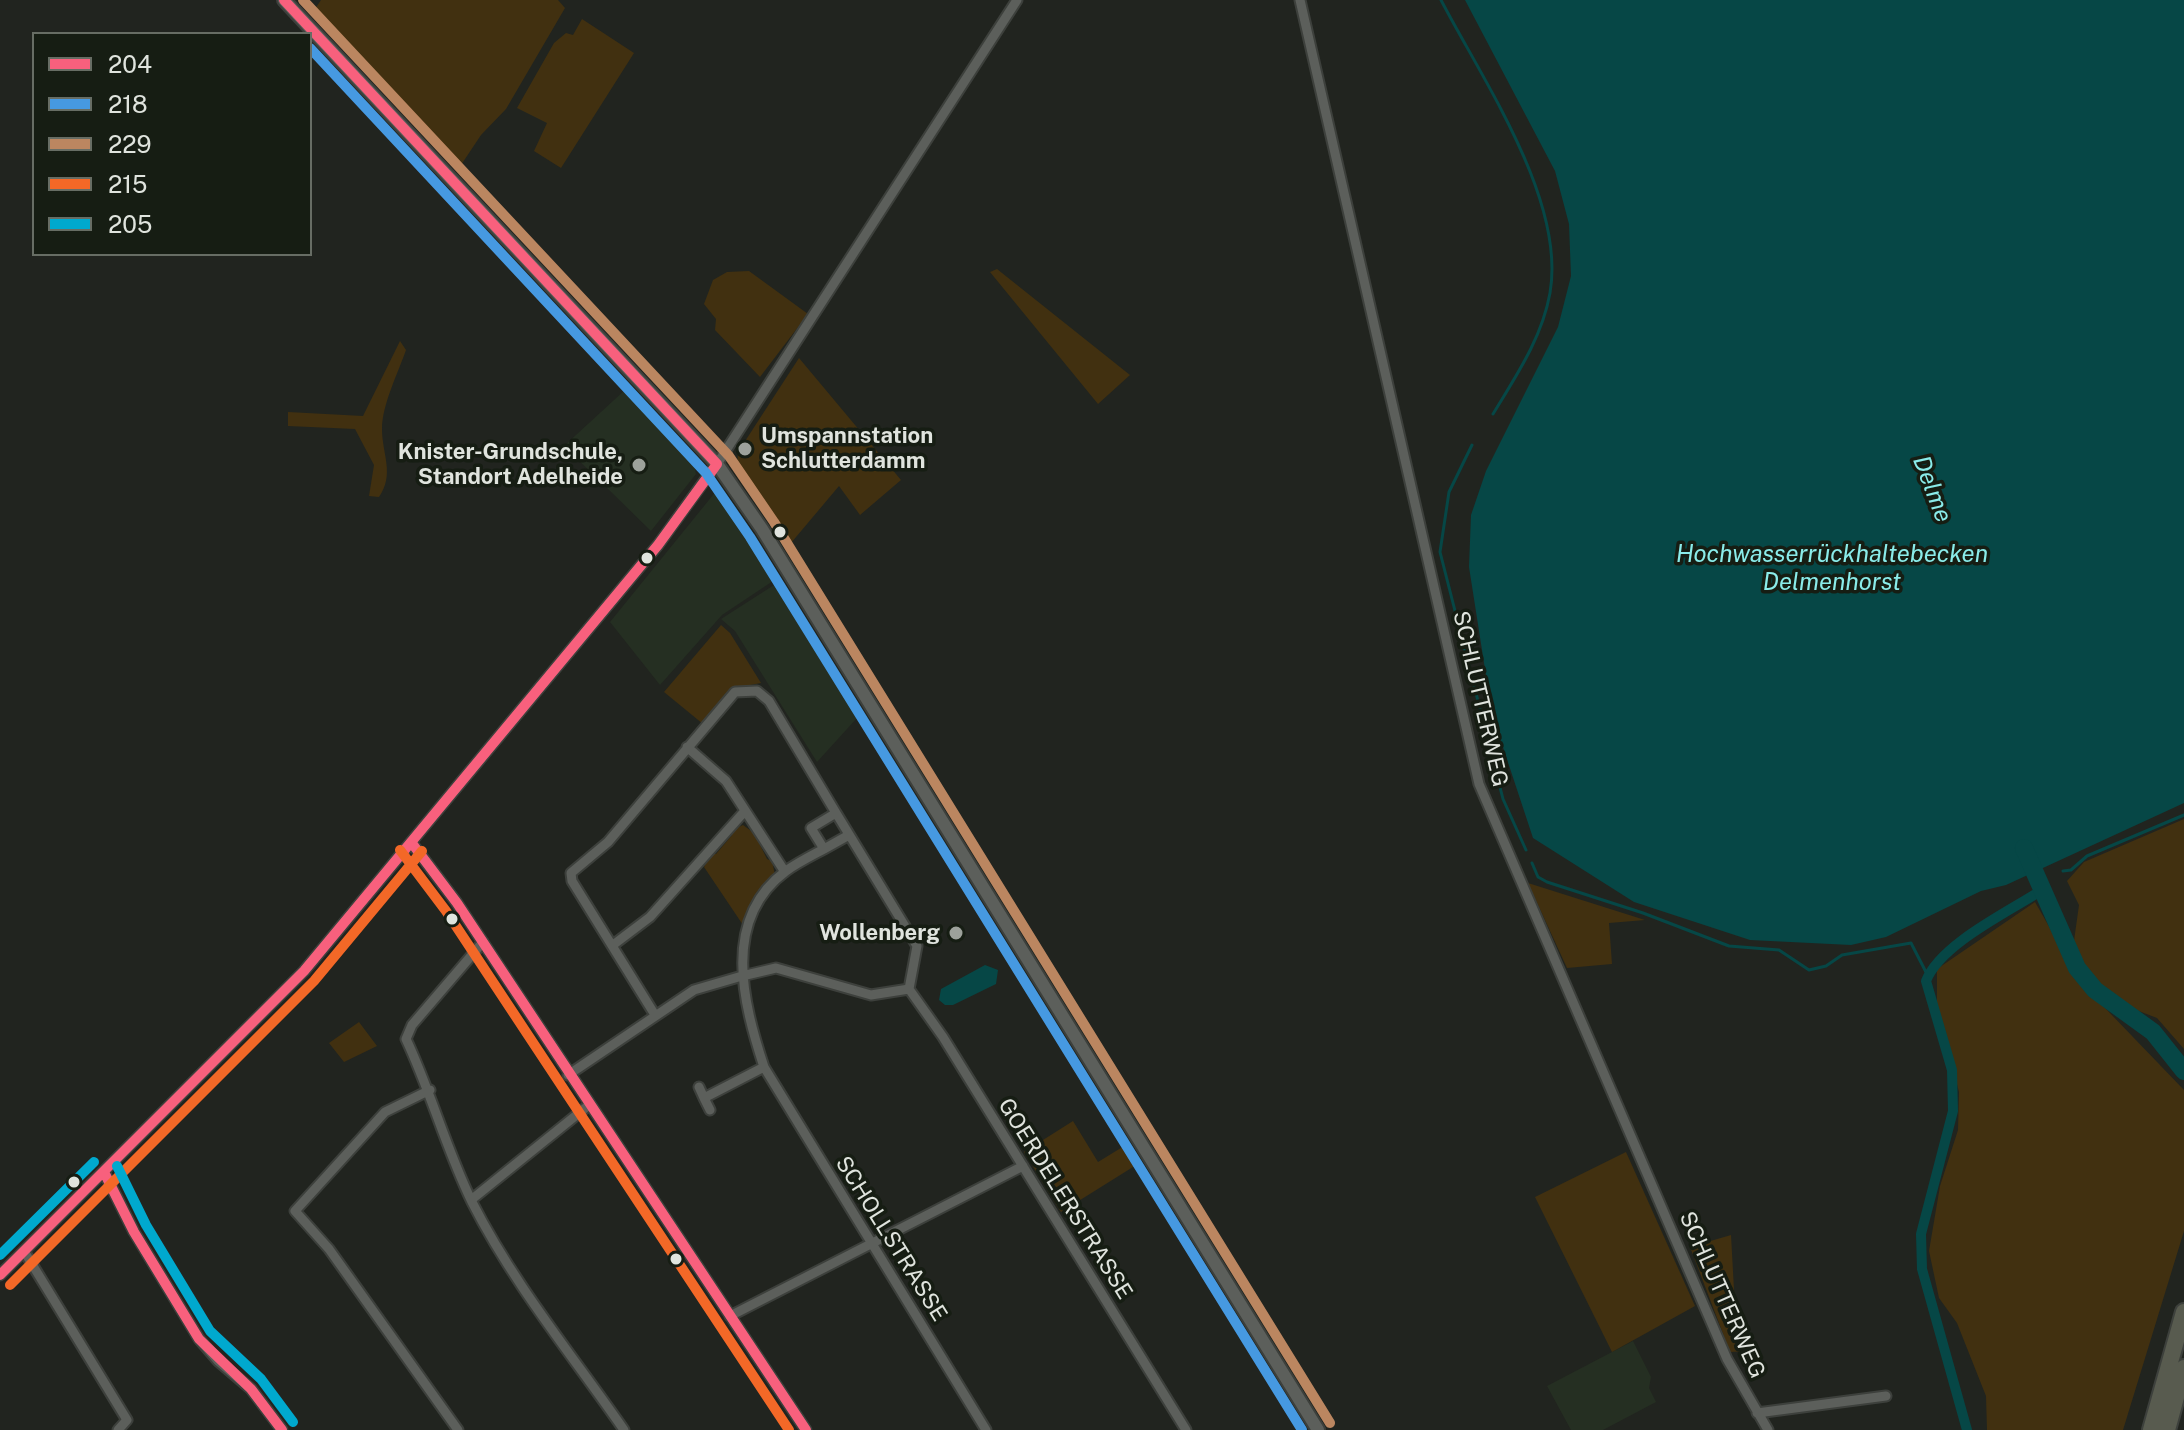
<!DOCTYPE html>
<html>
<head>
<meta charset="utf-8">
<style>
	body { margin:0 }
	#map { position:relative; width:2184px; height:1430px; overflow:hidden; background:#21241f; font-family:"Public Sans",sans-serif }
	canvas { display:block }
	.legend { position:absolute; left:32px; top:32px; width:280px; height:224px; box-sizing:border-box; background:#161d13; border:2px solid #676d64; margin:0; padding:10px 14px; list-style:none; font-size:24px; color:#e0e4de }
	.legend li { display:flex; align-items:center; gap:16px; height:40px }
	.legend b { width:40px; border:2px solid #676d64 }
</style>
</head>
<body>
<div id="map">
<canvas width="2184" height="1430"></canvas>
<ul class="legend">
<li><b style="height:10px;background:#f8607d"></b>204</li>
<li><b style="height:10px;background:#4699e1"></b>218</li>
<li><b style="height:10px;background:#bb8660"></b>229</li>
<li><b style="height:10px;background:#f36827"></b>215</li>
<li><b style="height:10px;background:#00a9ce"></b>205</li>
</ul>
</div>
<script>
const ctx = document.querySelector('canvas').getContext('2d');
ctx.lineJoin = 'round';
function fill(path, color) {
  ctx.fillStyle = color;
  ctx.fill(path, 'evenodd');
}
function strokePath(path, color, width, dash) {
  ctx.strokeStyle = color;
  ctx.lineWidth = width;
  ctx.lineCap = dash ? 'butt' : 'round';
  ctx.setLineDash(dash || []);
  ctx.stroke(path);
}
function write(font, color, halo, rows, align = 'center') {
  ctx.font = font + ' "Public Sans",sans-serif';
  ctx.lineWidth = 7;
  ctx.setLineDash([]);
  ctx.textBaseline = 'middle';
  ctx.strokeStyle = halo;
  ctx.fillStyle = color;
  for (const [text, x, y, turn = 0] of rows) {
    ctx.save();
    ctx.translate(x, y);
    ctx.rotate((+turn || 0) * Math.PI / 180);
    ctx.textAlign = isNaN(turn) ? turn : align;
    if (halo) ctx.strokeText(text, 0, 0);
    ctx.fillText(text, 0, 0);
    ctx.restore();
  }
}
fill(new Path2D(`
	M 626,389 L 692,456 L 696,474 L 651,531 L 564,446 Z
	M 717,490 L 732,506 L 776,579 L 722,615 L 660,685 L 610,622 Z
	M 774,585 L 857,718 L 817,762 L 735,631 L 721,619 Z
	M 1633,1341 L 1651,1377 L 1649,1388 L 1656,1402 L 1603,1430 L 1571,1430 L 1547,1386 Z`), '#252f22');
fill(new Path2D(`
	M 321,0 L 558,0 L 565,8 L 506,109 L 481,135 L 459,168 L 315,9 Z
	M 582,19 L 634,53 L 561,168 L 534,151 L 547,123 L 517,108 L 554,43 L 566,33 L 573,35 Z
	M 997,269 L 1130,375 L 1098,404 L 990,272 Z
	M 749,271 L 808,314 L 760,377 L 715,330 L 716,319 L 704,304 L 713,280 L 727,272 Z
	M 400,341 L 406,350 C 398,373 382,405 382,429 C 382,454 395,474 379,497 L 369,496 L 374,465 L 355,429 L 288,426 L 288,412 L 363,416 Z
	M 799,358 L 901,480 L 860,515 L 839,486 L 791,543 L 737,467 L 738,452 Z
	M 721,625 L 730,633 L 761,683 L 734,688 L 703,724 L 664,692 Z
	M 2184,819 L 2184,1049 L 2157,1018 L 2118,1003 L 2090,975 L 2073,948 L 2079,905 L 2067,881 L 2084,862 Z
	M 743,825 L 754,833 L 767,859 L 772,861 L 775,875 L 751,904 L 745,928 L 704,867 L 711,854 L 716,854 L 732,835 L 732,830 Z
	M 1528,883 L 1645,920 L 1609,923 L 1612,964 L 1567,968 Z
	M 2035,902 L 2082,984 L 2184,1090 L 2184,1231 L 2123,1430 L 1987,1430 L 1986,1396 L 1957,1323 L 1939,1298 L 1929,1251 L 1940,1186 L 1958,1130 L 1959,1092 L 1937,1005 L 1937,969 Z
	M 359,1022 L 377,1046 L 344,1062 L 329,1043 Z
	M 1073,1121 L 1098,1162 L 1129,1143 L 1141,1162 L 1061,1212 L 1024,1152 Z
	M 1626,1152 L 1695,1306 L 1612,1352 L 1535,1197 Z
	M 1731,1235 L 1737,1344 L 1749,1344 L 1750,1351 L 1730,1352 L 1690,1247 Z`), '#413010');
fill(new Path2D(`
	M 1465,0 L 2184,0 L 2184,803 L 2006,885 L 1981,891 L 1886,937 L 1851,945 L 1750,940 L 1634,902 L 1533,838 L 1492,714 L 1469,567 L 1471,515 L 1486,471 L 1558,327 L 1571,276 L 1569,224 L 1555,171 Z
	M 985,965 L 998,970 L 996,984 L 953,1005 L 945,1005 L 939,1000 L 941,989 Z`), '#064746');
strokePath(new Path2D(`
	M 1441,0 C 1483,81 1566,200 1550,293 C 1542,338 1516,376 1493,414
	M 1472,445 L 1449,492 L 1440,552 L 1503,799 L 1526,850
	M 1532,863 L 1538,877 L 1547,882 L 1643,913 L 1729,946 L 1779,950 L 1809,970 L 1826,966 L 1842,955 L 1911,943 L 1928,976
	M 2063,871 L 2071,870 L 2087,856 L 2184,815`), '#064746', 3);
strokePath(new Path2D(`
	M 1967,1430 L 1922,1269 L 1921,1234 L 1953,1111 L 1952,1070 L 1926,981 C 1940,944 2010,911 2042,890`), '#064746', 10);
strokePath(new Path2D(`
	M 2024,848 L 2077,968 L 2095,990 L 2153,1032 L 2184,1071`), '#064746', 18);
const street = new Path2D(`
	M 1300,0 L 1479,784 L 1727,1359 L 1768,1430
	M 687,747 L 726,781 L 785,872
	M 411,842 L 457,903 L 806,1430
	M 824,849 C 811,856 797,863 786,871 C 721,919 743,1003 764,1067 L 986,1430
	M 483,942 L 412,1025 L 406,1039 C 431,1092 446,1149 472,1202 C 513,1283 572,1355 624,1430
	M 613,945 L 650,917 L 744,812
	M 909,989 L 943,1037 L 1186,1430
	M 655,1015 L 572,881 L 571,873 L 608,842 L 735,692 L 757,691 L 769,701 L 836,813
	M 568,1075 L 694,990 L 742,976 L 776,968 L 871,995 L 909,989 L 917,946 L 836,813 L 811,828 L 824,849 L 849,835
	M 699,1087 L 704,1098 L 764,1067
	M 430,1090 L 385,1112 L 295,1211 L 329,1249 L 458,1430
	M 704,1098 L 710,1110
	M 104,1172 L 134,1232 L 199,1339 L 218,1361 L 251,1389 L 282,1430
	M 471,1200 L 589,1105
	M 24,1251 L 127,1420 L 118,1430
	M 0,1275 L 304,971 L 658,545 L 721,458 L 1017,0
	M 730,1316 L 1023,1166
	M 1757,1413 L 1886,1396`);
const secondary = new Path2D(`
	M 284,0 L 717,464 L 762,529 L 1318,1430`);
const highway = new Path2D(`
	M 2151,1430 L 2184,1312
	M 2167,1430 L 2184,1368`);
strokePath(street, '#3d403c', 13);
strokePath(secondary, '#3d403c', 16);
strokePath(highway, '#3d403c', 20);
strokePath(street, '#5c5f5b', 9);
strokePath(secondary, '#5c5f5b', 12);
strokePath(highway, '#585b4f', 16);
strokePath(new Path2D(`
	M 284,0 L 717,464
	M 411,842 L 457,903 L 806,1430
	M 104,1172 L 134,1232 L 199,1339 L 251,1389 L 282,1430
	M 0,1275 L 304,971 L 658,545 L 717,464`), '#f8607d', 10);
strokePath(new Path2D(`
	M 310,48 L 706,473 L 750,537 L 1302,1430`), '#4699e1', 10);
strokePath(new Path2D(`
	M 303,0 L 729,456 L 774,522 L 1330,1423`), '#bb8660', 10);
strokePath(new Path2D(`
	M 400,850 L 446,911 L 789,1430
	M 10,1285 L 314,981 L 422,851`), '#f36827', 10);
strokePath(new Path2D(`
	M 117,1166 L 146,1225 L 210,1331 L 261,1379 L 293,1422
	M 0,1255 L 94,1162`), '#00a9ce', 10);
for (const [x, y, r, color] of [
	[745,449,8,"#9da19b"],
	[639,465,8,"#9da19b"],
	[780,532,7,"#e0e4de"],
	[647,558,7,"#e0e4de"],
	[452,919,7,"#e0e4de"],
	[956,933,8,"#9da19b"],
	[74,1182,7,"#e0e4de"],
	[676,1259,7,"#e0e4de"]
]) {
  const dot = new Path2D();
  dot.arc(x, y, r, 0, 2 * Math.PI);
  ctx.fillStyle = color;
  ctx.fill(dot);
  strokePath(dot, '#161d13', 3);
}
write('bold 22px', '#e0e4de', '#161d13', [
	["Umspannstation",761,436,"left"],
	["Schlutterdamm",761,461,"left"],
	["Knister-Grundschule,",623,452],
	["Standort Adelheide",623,477],
	["Wollenberg",940,933]
], 'right');
write('22px', '#e0e4de', '#161d13', [
	["SCHLUTTERWEG",1480,699,77],
	["GOERDELERSTRASSE",1065,1199,58],
	["SCHOLLSTRASSE",891,1239,58],
	["SCHLUTTERWEG",1722,1295,66]
]);
write('italic 24px', '#8aecea', '#161d13', [
	["Delme",1932,489,69],
	["Hochwasserrückhaltebecken",1832,555],
	["Delmenhorst",1832,583]
]);
</script>
</body>
</html>
